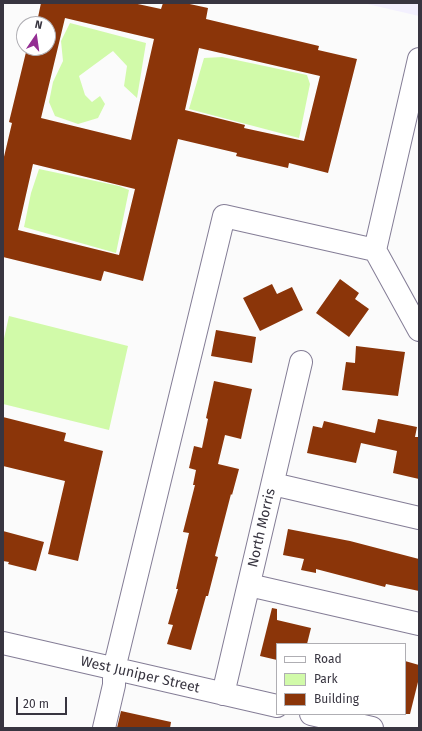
<!DOCTYPE html>
<html>
<head>
<meta charset="utf-8">
<style>
	body { margin:0 }
	#map { position:relative; width:422px; height:731px; overflow:hidden; background:#fbfbfb; font-family:"Fira Sans",sans-serif }
	canvas { display:block }
	.frame { position:absolute; inset:0; border:4px solid #383540; pointer-events:none }
	.legend { position:absolute; left:276px; top:643px; width:130px; height:72px; box-sizing:border-box; background:#fff; border:1px solid #afaeb3; margin:0; padding:5px 7px; list-style:none; font-size:12px; color:#383540 }
	.legend li { display:flex; align-items:center; gap:8px; height:20px }
	.legend b { width:20px; border:1px solid #afaeb3 }
	.north { position:absolute; left:16px; top:16px; width:40px; height:40px; box-sizing:border-box; background:#fff; border:1px solid #afaeb3; border-radius:50%; rotate:13deg; font-size:11px; font-weight:700; line-height:16px; text-align:center; color:#383540 }
	.north::after { content:''; display:block; margin:auto; width:14px; height:18px; background:#942e93; clip-path:polygon(50% 0,100% 100%,50% 72%,0 100%) }
	.scale { position:absolute; left:16px; top:697px; width:51px; height:18px; box-sizing:border-box; border:2px solid #383540; border-top:0; padding-left:5px; font-size:12px; line-height:14px; white-space:nowrap; color:#383540; -webkit-text-stroke:3px #fff; paint-order:stroke }
</style>
</head>
<body>
<div id="map">
<canvas width="422" height="731"></canvas>
<div class="frame"></div>
<ul class="legend">
<li><b style="height:5px;background:#fff"></b>Road</li>
<li><b style="height:11px;background:#d1faa9"></b>Park</li>
<li><b style="height:11px;background:#8b3509"></b>Building</li>
</ul>
<div class="north">N</div>
<div class="scale">20 m</div>
</div>
<script>
const ctx = document.querySelector('canvas').getContext('2d');
ctx.lineJoin = 'round';
function fill(path, color) {
  ctx.fillStyle = color;
  ctx.fill(path, 'evenodd');
}
function strokePath(path, color, width, dash) {
  ctx.strokeStyle = color;
  ctx.lineWidth = width;
  ctx.lineCap = dash ? 'butt' : 'round';
  ctx.setLineDash(dash || []);
  ctx.stroke(path);
}
function write(font, color, halo, rows, align = 'center') {
  ctx.font = font + ' "Fira Sans",sans-serif';
  ctx.lineWidth = 4;
  ctx.setLineDash([]);
  ctx.textBaseline = 'middle';
  ctx.strokeStyle = halo;
  ctx.fillStyle = color;
  for (const [text, x, y, turn = 0] of rows) {
    ctx.save();
    ctx.translate(x, y);
    ctx.rotate((+turn || 0) * Math.PI / 180);
    ctx.textAlign = isNaN(turn) ? turn : align;
    if (halo) ctx.strokeText(text, 0, 0);
    ctx.fillText(text, 0, 0);
    ctx.restore();
  }
}
fill(new Path2D(`
	M 363,3 L 419,3 L 419,16 Z`), '#f3f0fe');
fill(new Path2D(`
	M 70,23 L 146,43 L 137,98 L 124,86 L 127,66 L 113,51 L 79,76 L 85,95 L 92,102 L 100,96 L 105,104 L 98,118 L 78,124 L 55,116 L 49,102 L 53,82 L 63,61 L 61,41 Z
	M 222,57 L 307,75 L 310,84 L 299,138 L 189,109 L 204,58 Z
	M 39,169 L 119,186 L 129,190 L 116,253 L 24,227 L 31,193 Z
	M 9,316 L 128,346 L 109,430 L 3,404 L 3,343 Z`), '#d1faa9');
fill(new Path2D(`
	M 41,3 L 133,3 L 161,9 L 163,3 L 185,3 L 208,8 L 206,19 L 319,46 L 318,50 L 357,59 L 328,173 L 289,163 L 288,168 L 236,156 L 237,153 L 178,139 L 143,281 L 104,271 L 101,281 L 3,257 L 3,161 L 12,123 L 9,122 L 27,48 L 48,48 L 48,24 L 33,24 L 34,21 L 37,22 ZM 65,18 L 154,39 L 131,140 L 41,118 ZM 199,48 L 320,76 L 304,141 L 244,128 L 245,125 L 185,110 ZM 33,164 L 135,189 L 119,255 L 18,230 Z
	M 340,279 L 359,293 L 355,299 L 369,309 L 349,337 L 316,313 Z
	M 272,284 L 277,294 L 292,287 L 303,310 L 260,331 L 243,298 Z
	M 216,330 L 256,337 L 252,363 L 211,356 Z
	M 356,346 L 405,352 L 398,396 L 342,390 L 346,362 L 355,363 Z
	M 214,381 L 252,389 L 241,439 L 225,435 L 218,464 L 239,469 L 232,495 L 231,494 L 215,556 L 218,557 L 208,596 L 206,596 L 191,650 L 167,644 L 173,625 L 168,624 L 178,589 L 176,589 L 189,533 L 183,532 L 195,485 L 193,485 L 196,470 L 189,468 L 194,446 L 202,448 L 208,419 L 206,418 Z
	M 3,417 L 66,433 L 64,441 L 103,451 L 78,561 L 48,554 L 65,481 L 3,466 Z
	M 378,419 L 417,427 L 415,437 L 419,437 L 419,479 L 393,473 L 397,451 L 361,443 L 356,463 L 307,453 L 313,426 L 322,428 L 324,421 L 375,433 Z
	M 288,529 L 350,541 L 419,559 L 419,591 L 386,584 L 385,587 L 316,569 L 316,573 L 301,570 L 304,559 L 283,555 Z
	M 3,531 L 44,542 L 36,571 L 8,564 L 9,562 L 3,561 Z
	M 272,608 L 277,609 L 277,620 L 311,628 L 307,644 L 277,644 L 277,660 L 260,656 Z
	M 405,661 L 419,665 L 419,678 L 410,714 L 405,714 Z
	M 121,711 L 171,722 L 170,728 L 117,728 Z`), '#8b3509');
const minor = new Path2D(`
	M 375,250 L 419,59
	M 273,484 L 419,518
	M 249,585 L 419,624
	M 3,643 L 277,706
	M 223,694 L 301,362
	M 311,714 L 372,728
	M 104,728 L 114,685 L 114,669 L 224,216 L 375,250 L 419,330`);
strokePath(minor, '#847d96', 24);
strokePath(minor, '#fff', 22);
write('14px', '#383540', '#fff', [
	["North Morris",262,528,-77],
	["West Juniper Street",140,675,13]
]);
</script>
</body>
</html>
